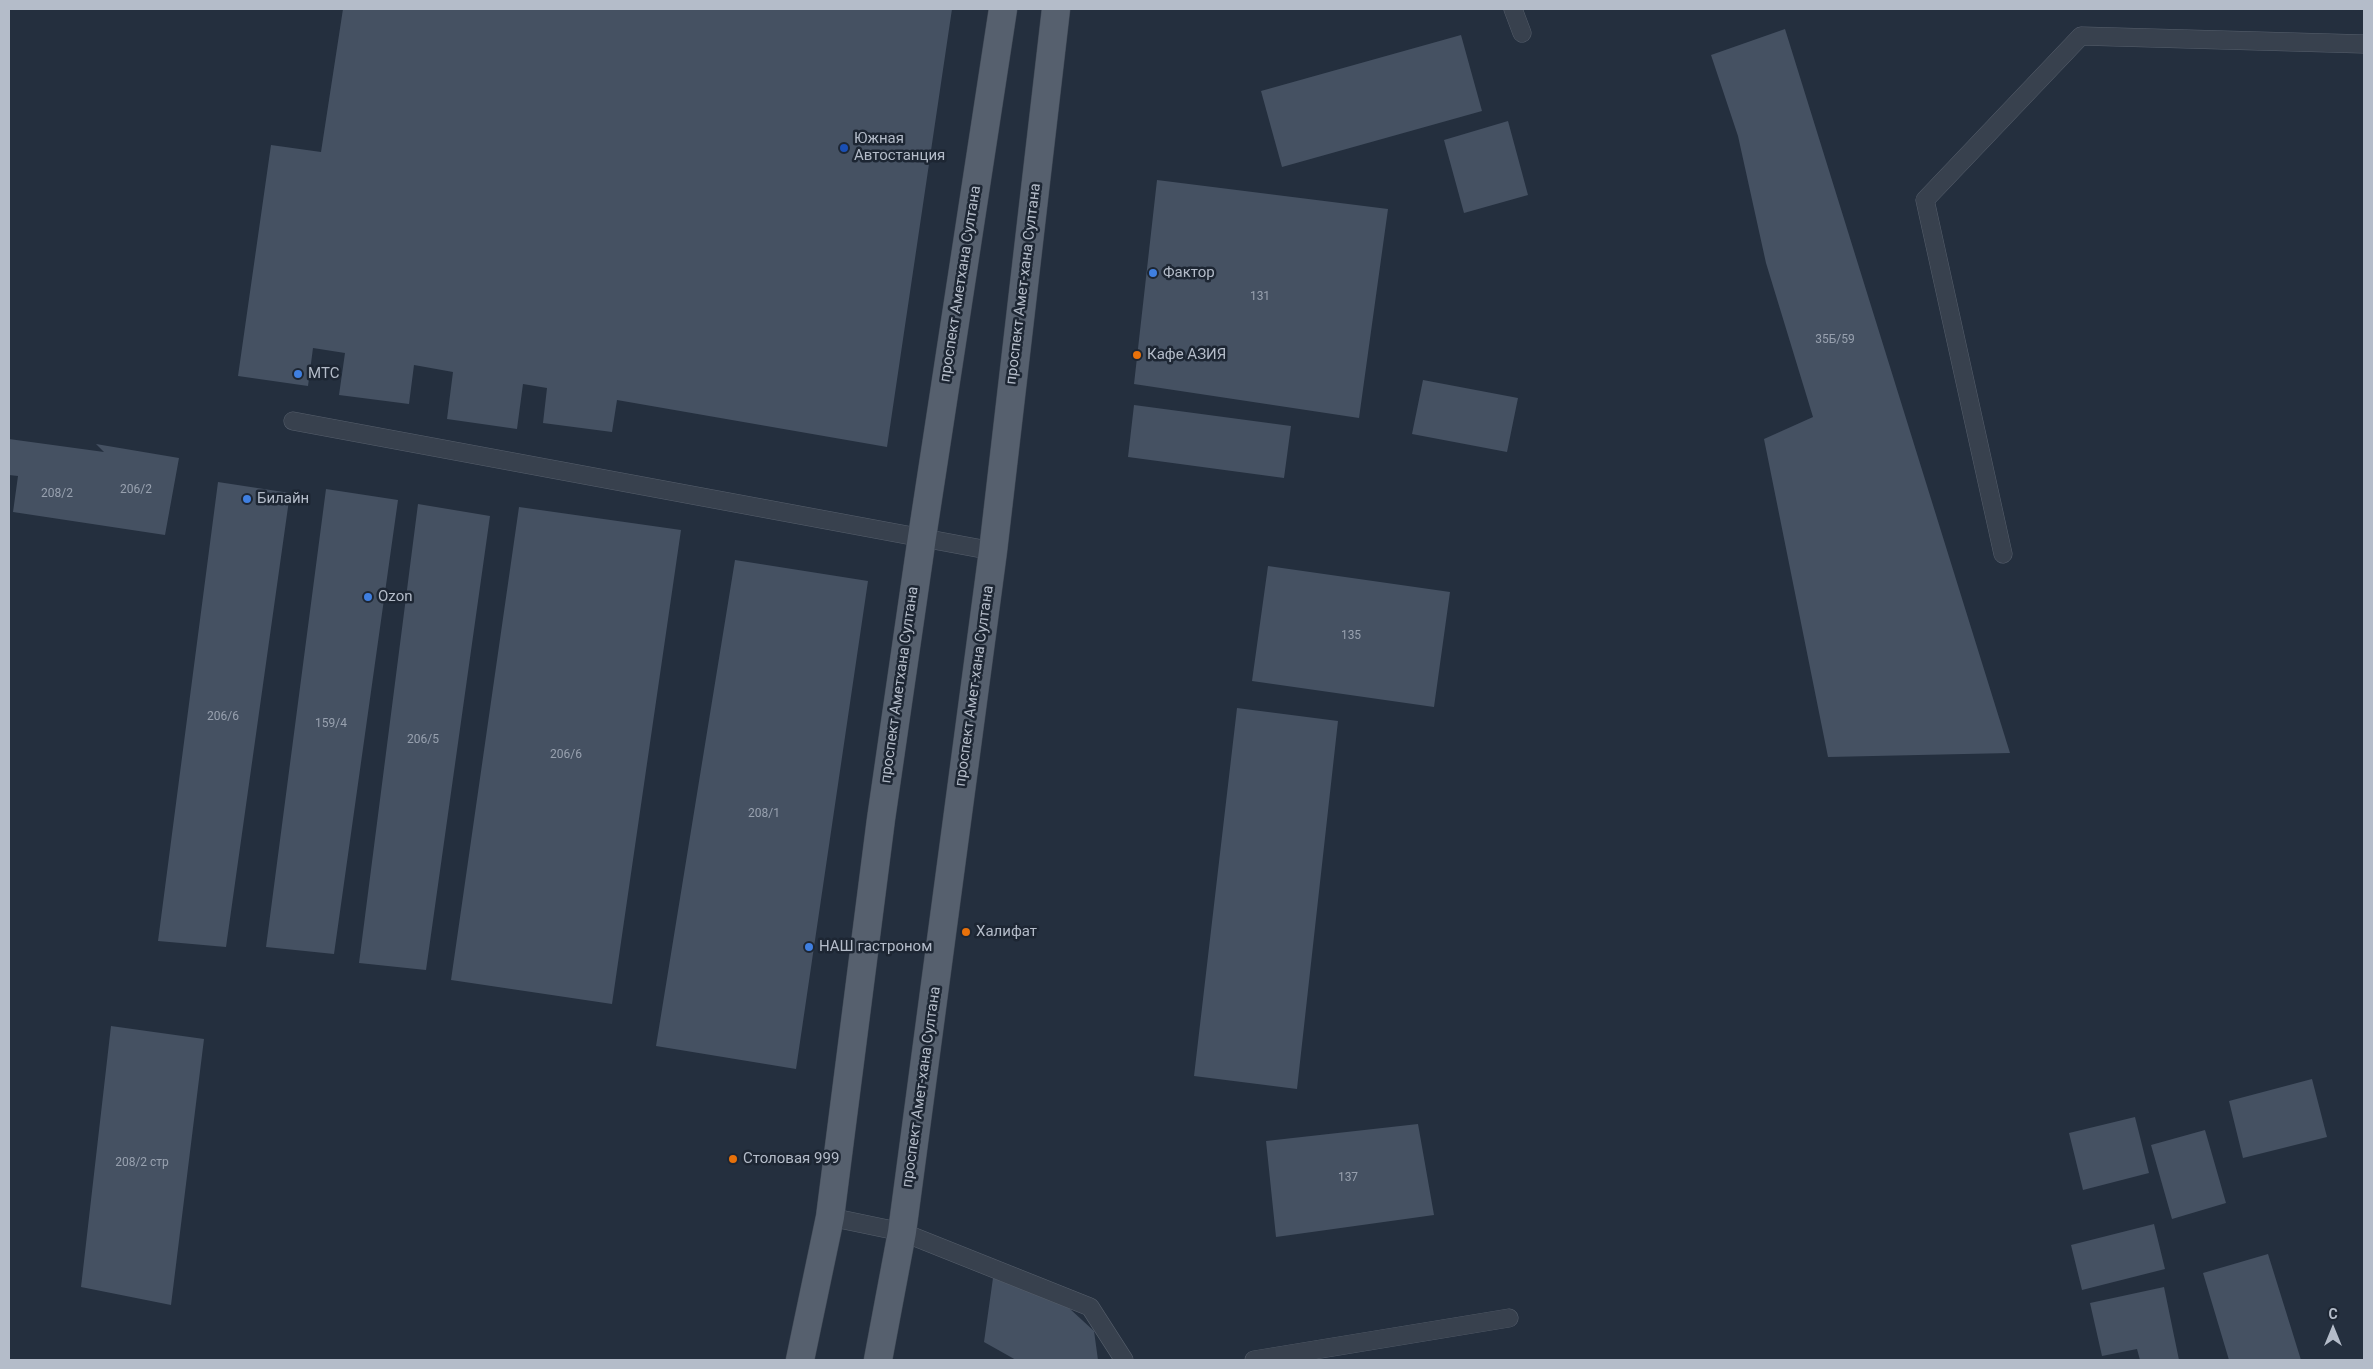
<!DOCTYPE html>
<html>
<head>
<meta charset="utf-8">
<style>
	body { margin:0 }
	#map { position:relative; width:2373px; height:1369px; overflow:hidden; background:#242f3e; font-family:Roboto,sans-serif }
	canvas { display:block }
	.frame { position:absolute; inset:0; border:10px solid #b4bcc9; pointer-events:none }
	.north { position:absolute; left:2308px; top:1304px; width:50px; height:50px; -webkit-text-stroke:4px #1d2633; paint-order:stroke; rotate:0deg; font-size:14px; font-weight:700; line-height:20px; text-align:center; color:#b4bcc9 }
	.north::after { content:''; display:block; margin:auto; width:18px; height:22px; background:#b4bcc9; clip-path:polygon(50% 0,100% 100%,50% 72%,0 100%) }
</style>
</head>
<body>
<div id="map">
<canvas width="2373" height="1369"></canvas>
<div class="frame"></div>
<div class="north">С</div>
</div>
<script>
const ctx = document.querySelector('canvas').getContext('2d');
ctx.lineJoin = 'round';
function fill(path, color) {
  ctx.fillStyle = color;
  ctx.fill(path, 'evenodd');
}
function strokePath(path, color, width, dash) {
  ctx.strokeStyle = color;
  ctx.lineWidth = width;
  ctx.lineCap = dash ? 'butt' : 'round';
  ctx.setLineDash(dash || []);
  ctx.stroke(path);
}
function write(font, color, halo, rows, align = 'center') {
  ctx.font = font + ' Roboto,sans-serif';
  ctx.lineWidth = 5;
  ctx.setLineDash([]);
  ctx.textBaseline = 'middle';
  ctx.strokeStyle = halo;
  ctx.fillStyle = color;
  for (const [text, x, y, turn = 0] of rows) {
    ctx.save();
    ctx.translate(x, y);
    ctx.rotate((+turn || 0) * Math.PI / 180);
    ctx.textAlign = isNaN(turn) ? turn : align;
    if (halo) ctx.strokeText(text, 0, 0);
    ctx.fillText(text, 0, 0);
    ctx.restore();
  }
}
fill(new Path2D(`
	M 343,9 L 952,9 L 887,447 L 617,400 L 612,432 L 543,423 L 547,388 L 523,384 L 517,429 L 447,419 L 453,372 L 414,365 L 409,404 L 339,395 L 345,353 L 313,348 L 308,386 L 238,376 L 271,145 L 321,152 Z
	M 1785,29 L 2010,753 L 1828,757 L 1764,439 L 1813,417 L 1766,263 L 1738,136 L 1711,55 Z
	M 1461,35 L 1482,111 L 1282,167 L 1261,91 Z
	M 1508,121 L 1528,195 L 1464,213 L 1444,140 Z
	M 1157,180 L 1388,209 L 1359,418 L 1134,384 Z
	M 1423,380 L 1518,398 L 1507,452 L 1412,434 Z
	M 1134,405 L 1291,426 L 1284,478 L 1128,457 Z
	M 9,439 L 104,452 L 96,444 L 179,458 L 165,535 L 13,512 L 18,476 L 9,475 Z
	M 218,482 L 290,493 L 226,947 L 158,941 Z
	M 326,489 L 398,500 L 334,954 L 266,947 Z
	M 418,504 L 490,516 L 426,970 L 359,963 Z
	M 519,507 L 681,530 L 612,1004 L 451,980 Z
	M 735,560 L 868,581 L 796,1069 L 656,1046 Z
	M 1268,566 L 1450,592 L 1434,707 L 1252,681 Z
	M 1237,708 L 1338,721 L 1297,1089 L 1194,1076 Z
	M 111,1026 L 204,1039 L 171,1305 L 81,1287 Z
	M 2312,1079 L 2327,1137 L 2243,1158 L 2229,1101 Z
	M 2135,1117 L 2149,1173 L 2083,1190 L 2069,1133 Z
	M 1418,1124 L 1434,1215 L 1276,1237 L 1266,1141 Z
	M 2205,1130 L 2226,1203 L 2172,1219 L 2151,1145 Z
	M 2154,1224 L 2165,1269 L 2082,1290 L 2071,1245 Z
	M 2268,1254 L 2301,1360 L 2229,1360 L 2203,1273 Z
	M 993,1278 L 1039,1290 L 1070,1309 L 1094,1331 L 1098,1360 L 1016,1360 L 984,1342 Z
	M 2164,1287 L 2179,1360 L 2140,1360 L 2137,1349 L 2102,1356 L 2090,1303 Z`), '#455162');
const service = new Path2D(`
	M 1513,9 L 1522,33
	M 293,421 L 993,551
	M 2003,554 L 1925,200 L 2081,36 L 2364,44
	M 830,1217 L 902,1232 L 1090,1307 L 1124,1360
	M 1254,1360 L 1509,1318`);
const primary = new Path2D(`
	M 800,1360 L 830,1217 L 881,819 L 922,537 L 1003,9
	M 878,1360 L 902,1232 L 993,551 L 1056,9`);
strokePath(service, '#565f6c', 19);
strokePath(primary, '#414a57', 29);
strokePath(service, '#38414e', 18);
strokePath(primary, '#56606e', 28);
for (const [x, y, r, color] of [
	[844,148,5,"#1a4fb4"],
	[1153,273,5,"#3f7fe0"],
	[1137,355,5,"#e8710a"],
	[298,374,5,"#3f7fe0"],
	[247,499,5,"#3f7fe0"],
	[368,597,5,"#3f7fe0"],
	[966,932,5,"#e8710a"],
	[809,947,5,"#3f7fe0"],
	[733,1159,5,"#e8710a"]
]) {
  const dot = new Path2D();
  dot.arc(x, y, r, 0, 2 * Math.PI);
  ctx.fillStyle = color;
  ctx.fill(dot);
  strokePath(dot, '#1d2633', 2);
}
write('12px', '#98a1af', null, [
	["131",1260,297],
	["35Б/59",1835,340],
	["206/2",136,490],
	["208/2",57,494],
	["135",1351,636],
	["206/6",223,717],
	["159/4",331,724],
	["206/5",423,740],
	["206/6",566,755],
	["208/1",764,814],
	["208/2 стр",142,1163],
	["137",1348,1178]
]);
write('15px', '#b4bcc9', '#1d2633', [
	["Южная",854,139],
	["Автостанция",854,156],
	["Фактор",1163,273],
	["Кафе АЗИЯ",1147,355],
	["МТС",308,374],
	["Билайн",257,499],
	["Ozon",378,597],
	["Халифат",976,932],
	["НАШ гастроном",819,947],
	["Столовая 999",743,1159]
], 'left');
write('15px', '#b4bcc9', '#1d2633', [
	["проспект Аметхана Султана",961,284,-81],
	["проспект Амет-хана Султана",1024,284,-83],
	["проспект Аметхана Султана",900,685,-82],
	["проспект Амет-хана Султана",975,686,-82],
	["проспект Амет-хана Султана",922,1087,-82]
]);
</script>
</body>
</html>
